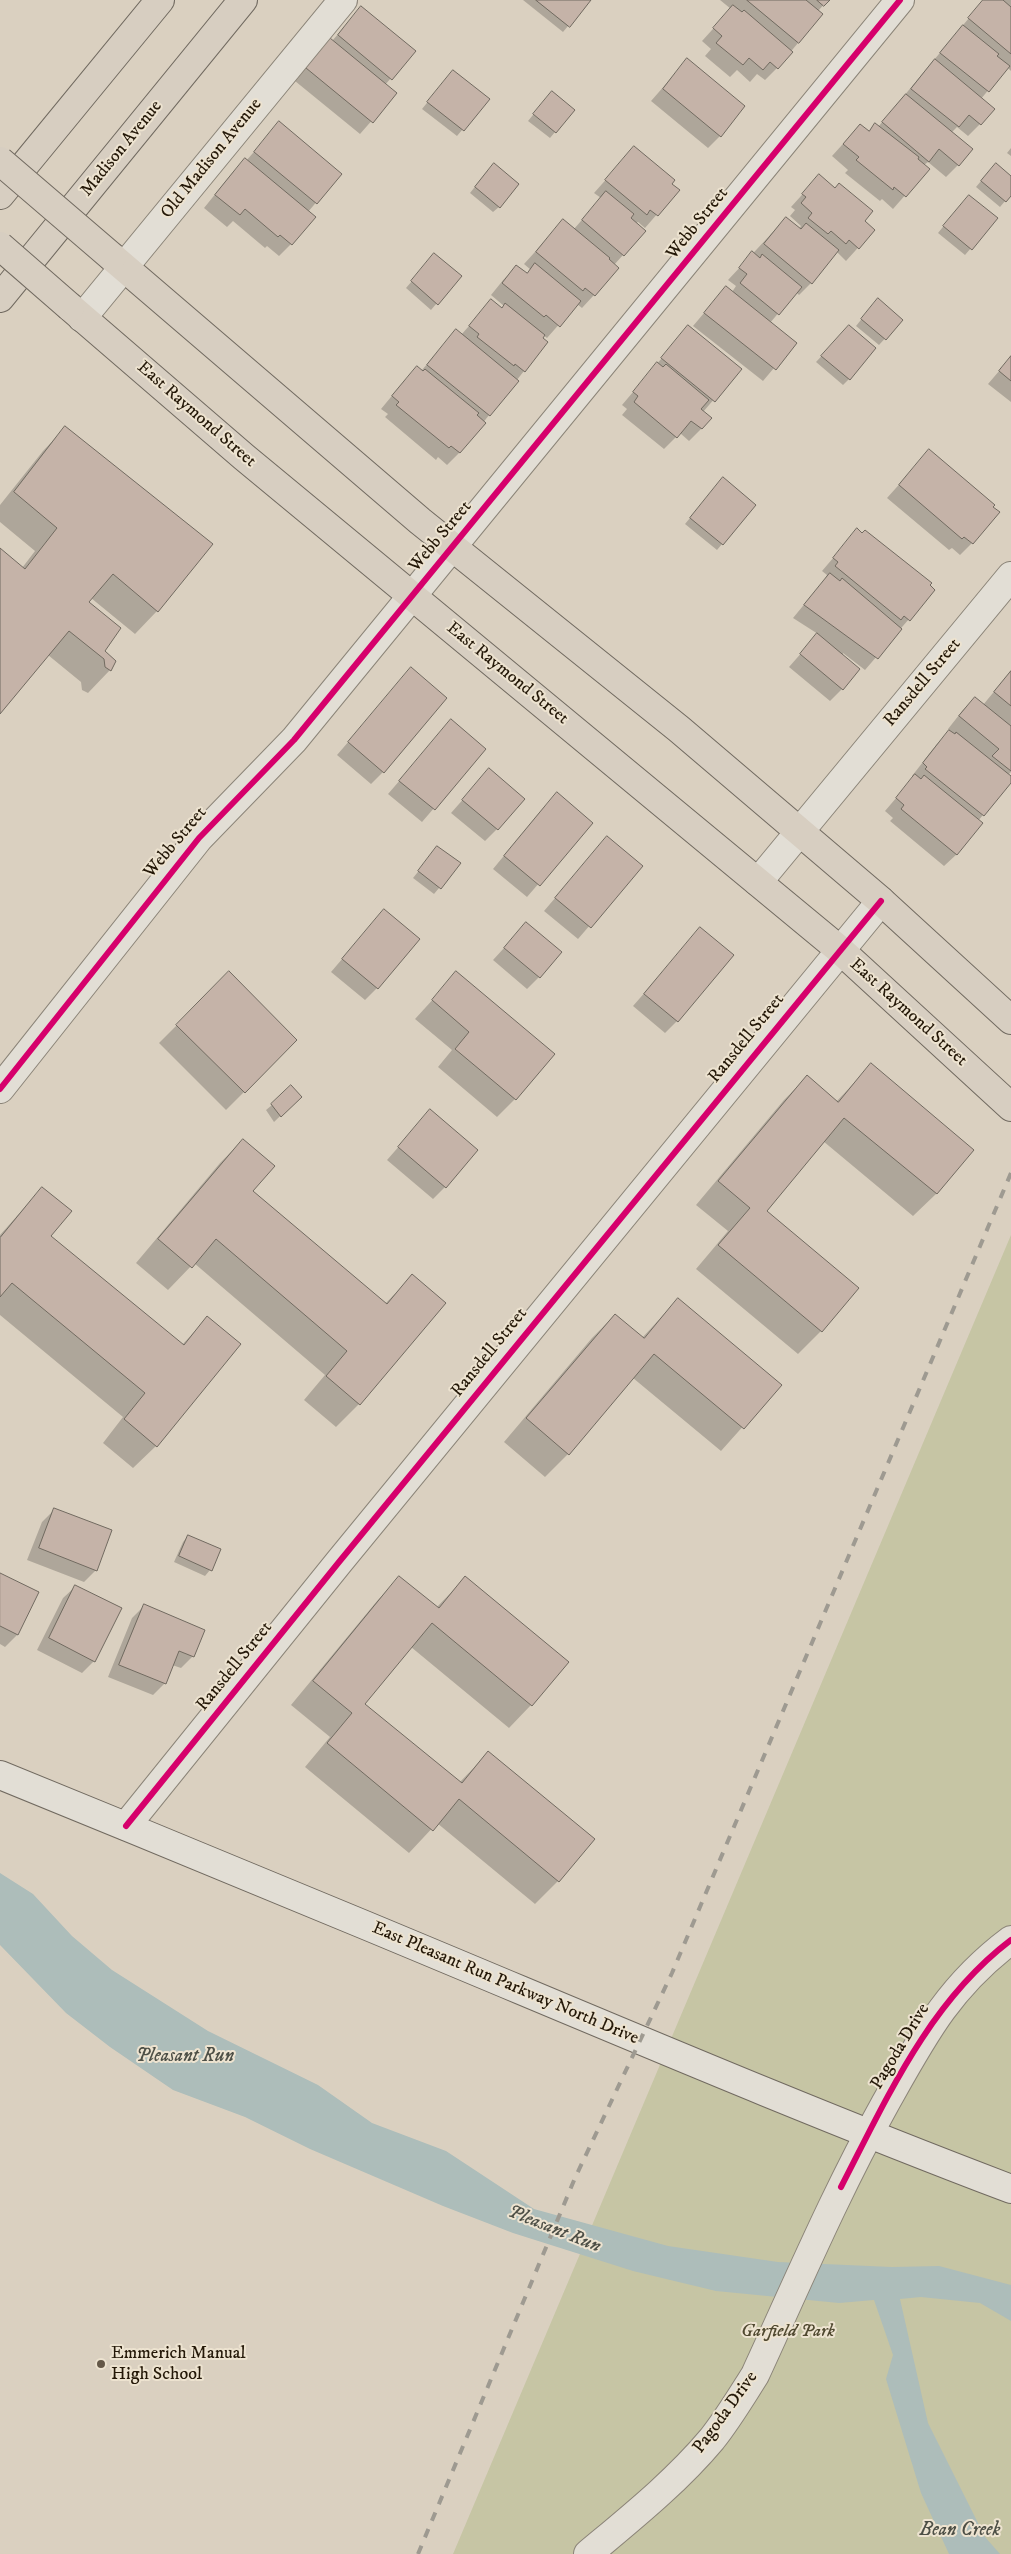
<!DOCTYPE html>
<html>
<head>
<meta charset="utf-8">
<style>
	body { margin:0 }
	canvas { display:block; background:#dad0c0 }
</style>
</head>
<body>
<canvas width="1011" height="2554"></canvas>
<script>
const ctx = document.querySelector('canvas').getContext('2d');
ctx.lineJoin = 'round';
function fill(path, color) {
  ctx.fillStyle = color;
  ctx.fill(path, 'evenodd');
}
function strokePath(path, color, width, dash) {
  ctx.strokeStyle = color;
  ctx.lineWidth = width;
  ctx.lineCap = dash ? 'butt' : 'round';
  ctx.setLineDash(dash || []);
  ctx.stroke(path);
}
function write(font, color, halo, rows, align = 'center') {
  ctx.font = font + ' "IM FELL DW Pica",serif';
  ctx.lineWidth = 4;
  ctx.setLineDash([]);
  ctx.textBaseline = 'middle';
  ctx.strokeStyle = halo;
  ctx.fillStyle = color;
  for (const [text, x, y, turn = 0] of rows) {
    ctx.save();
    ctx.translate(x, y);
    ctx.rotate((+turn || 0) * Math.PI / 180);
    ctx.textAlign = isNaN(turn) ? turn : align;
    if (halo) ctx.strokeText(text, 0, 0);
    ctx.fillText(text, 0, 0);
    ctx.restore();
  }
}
fill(new Path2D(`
	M 1011,1235 L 1011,2554 L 453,2554 Z`), '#c6c5a4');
fill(new Path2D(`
	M 0,1873 L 33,1894 L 72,1936 L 112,1970 L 208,2031 L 318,2085 L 372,2123 L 446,2151 L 534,2209 L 668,2246 L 778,2262 L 892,2267 L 939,2266 L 1011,2285 L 1011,2321 L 980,2303 L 921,2297 L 900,2299 L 928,2423 L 985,2537 L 1000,2554 L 949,2554 L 921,2493 L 886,2379 L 893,2355 L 874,2300 L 839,2303 L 716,2291 L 633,2271 L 513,2233 L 443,2206 L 310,2149 L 245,2117 L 173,2090 L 110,2047 L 66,2013 L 0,1945 Z`), '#adbdba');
fill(new Path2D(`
	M 523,0 L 590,0 L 563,32 Z
	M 720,0 L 828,0 L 818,11 L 798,43 L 777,68 L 765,80 L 757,74 L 750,82 L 737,70 L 730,77 L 705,56 L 711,49 L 702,41 L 731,9 Z
	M 984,0 L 1011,0 L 1011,71 L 1007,67 L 981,99 L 980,124 L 968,136 L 957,127 L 951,133 L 958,165 L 946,177 L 928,162 L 924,165 L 928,169 L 893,209 L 882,199 L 880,201 L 845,173 L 848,170 L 832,156 L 860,125 L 869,132 L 878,127 Z
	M 361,8 L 414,51 L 385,85 L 396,93 L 360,134 L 295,81 L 318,52 L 330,40 L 332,41 Z
	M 687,60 L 720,136 L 708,148 L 651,101 Z
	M 447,78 L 488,99 L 457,136 L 422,109 Z
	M 546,99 L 555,132 L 550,138 L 528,121 Z
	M 279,123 L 340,174 L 308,212 L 291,244 L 279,256 L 267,246 L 265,248 L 233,221 L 227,227 L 204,208 L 233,172 L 246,161 Z
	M 634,148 L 678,190 L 645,228 L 638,222 L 635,224 L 623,255 L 614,265 L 594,295 L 582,308 L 577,304 L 547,338 L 543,335 L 524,371 L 459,453 L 447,465 L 438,457 L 436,460 L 385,417 L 388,414 L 381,409 L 405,380 L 421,371 L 456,331 L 461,335 L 491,301 L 501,309 L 504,306 L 491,295 L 504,279 L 517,267 L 526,274 L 531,270 L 524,264 L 563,221 L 574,229 L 601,198 L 594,193 Z
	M 1011,148 L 1011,156 L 1007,153 Z
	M 488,170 L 499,207 L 493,212 L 470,193 Z
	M 990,170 L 1011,177 L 1011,194 L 1000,207 L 976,187 Z
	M 819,176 L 874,230 L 846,261 L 836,251 L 811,283 L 799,295 L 796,292 L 770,323 L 795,343 L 763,381 L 693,326 L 726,287 L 732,292 L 736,286 L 728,280 L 786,218 L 799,229 L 801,226 L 790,216 L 795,210 L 791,207 Z
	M 963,202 L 996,219 L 965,255 L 938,233 Z
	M 429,261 L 460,276 L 431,310 L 406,288 Z
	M 872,306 L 902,320 L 879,345 L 856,326 Z
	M 689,326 L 740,369 L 703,412 L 710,418 L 701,429 L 689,441 L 680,433 L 664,449 L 622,415 L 627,409 L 622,405 Z
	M 843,333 L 849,379 L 843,385 L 816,362 Z
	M 1011,357 L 1011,402 L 988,384 Z
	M 65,428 L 157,611 L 135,634 L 91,598 L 87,603 L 110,670 L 88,693 L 82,690 L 81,682 L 48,655 L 0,713 L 0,550 L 22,568 L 35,551 L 0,522 L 0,505 L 43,451 Z
	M 929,451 L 972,543 L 960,555 L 952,548 L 949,550 L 887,498 Z
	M 717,485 L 722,544 L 717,550 L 685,524 Z
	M 857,530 L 934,590 L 865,670 L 843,653 L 842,689 L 830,701 L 789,667 L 818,634 L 793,618 L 825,579 L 827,575 L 822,571 Z
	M 411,669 L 383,772 L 371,784 L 337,755 Z
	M 1011,671 L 1011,772 L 1008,775 L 1011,781 L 978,821 L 957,854 L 944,866 L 890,821 L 893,818 L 885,811 L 914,777 L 912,776 L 937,744 L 950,731 L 948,729 L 963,710 L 975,698 L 983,705 Z
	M 451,721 L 485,749 L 422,822 L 388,794 Z
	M 489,770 L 497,829 L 485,841 L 451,813 Z
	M 545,806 L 591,823 L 527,897 L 493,869 Z
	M 607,837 L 641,866 L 578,939 L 544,911 Z
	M 437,848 L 459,864 L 434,894 L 413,878 Z
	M 384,910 L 377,988 L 365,1000 L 331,972 Z
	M 526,924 L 539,977 L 527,989 L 493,960 Z
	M 701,928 L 677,1021 L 665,1033 L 633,1006 Z
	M 229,973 L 296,1040 L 226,1110 L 159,1043 Z
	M 457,973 L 515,1099 L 497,1117 L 438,1067 L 452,1050 L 415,1019 Z
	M 871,1065 L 972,1150 L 936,1194 L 913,1216 L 823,1141 L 765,1211 L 821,1331 L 798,1354 L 696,1269 L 728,1231 L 696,1205 L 784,1100 L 807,1077 L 836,1102 Z
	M 300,1097 L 274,1122 L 266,1110 L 272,1105 Z
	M 430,1111 L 445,1187 L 433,1199 L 387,1160 Z
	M 243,1140 L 251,1192 L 385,1304 L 412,1276 L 359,1404 L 336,1427 L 304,1400 L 325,1375 L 194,1263 L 168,1290 L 136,1263 L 220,1163 Z
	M 42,1188 L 50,1236 L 182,1345 L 207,1318 L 156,1446 L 133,1468 L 103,1443 L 123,1417 L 0,1315 L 0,1235 Z
	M 678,1299 L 780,1385 L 721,1451 L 633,1378 L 568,1454 L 545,1477 L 504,1442 L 592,1338 L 615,1315 L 642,1338 Z
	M 54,1510 L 96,1570 L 84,1582 L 27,1560 L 42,1522 Z
	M 188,1536 L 210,1570 L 205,1576 L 174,1562 L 183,1542 Z
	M 0,1574 L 17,1635 L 5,1647 L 0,1644 Z
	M 399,1578 L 436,1608 L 465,1578 L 531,1705 L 509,1728 L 411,1647 L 364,1704 L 459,1783 L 488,1753 L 593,1839 L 558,1881 L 535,1904 L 437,1823 L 409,1853 L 305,1767 L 330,1737 L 291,1705 L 377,1601 Z
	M 76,1586 L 94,1661 L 82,1673 L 37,1650 L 63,1598 Z
	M 144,1606 L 193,1656 L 181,1668 L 172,1665 L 165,1683 L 153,1695 L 108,1677 L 132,1618 Z`), '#0003');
const building = new Path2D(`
	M 536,0 L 591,0 L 570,27 Z
	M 747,0 L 806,0 L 823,14 L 799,43 Z
	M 817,0 L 830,0 L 824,6 Z
	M 983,0 L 1003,0 L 1011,7 L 1011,54 L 968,18 Z
	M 733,5 L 742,12 L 744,10 L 793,52 L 778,69 L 770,62 L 763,70 L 749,58 L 743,65 L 716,43 L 722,36 L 713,28 Z
	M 361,6 L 416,51 L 392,80 L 338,35 Z
	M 963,25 L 999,54 L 997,56 L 1010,66 L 989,92 L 940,53 Z
	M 330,38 L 397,93 L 373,123 L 306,68 Z
	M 687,58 L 745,106 L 721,137 L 663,89 Z
	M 935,59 L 995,109 L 981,125 L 969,115 L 959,127 L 911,89 Z
	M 453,70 L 490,99 L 464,131 L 427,102 Z
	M 552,91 L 575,110 L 556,133 L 533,114 Z
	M 906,94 L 973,149 L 959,166 L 939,149 L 929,162 L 882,122 Z
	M 279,121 L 342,174 L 317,204 L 254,152 Z
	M 875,123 L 919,157 L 918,159 L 930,169 L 906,197 L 894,187 L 893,190 L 856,160 L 859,157 L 843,144 L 860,124 L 869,131 Z
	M 634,146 L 675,180 L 672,184 L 680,190 L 658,216 L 650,210 L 647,215 L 605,180 Z
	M 245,158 L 316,217 L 292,245 L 280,235 L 278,237 L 245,209 L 240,215 L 215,195 Z
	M 494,163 L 519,184 L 500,208 L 475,187 Z
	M 996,163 L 1011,176 L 1011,196 L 1006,202 L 981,181 Z
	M 819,174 L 835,188 L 839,183 L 873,211 L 865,221 L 875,230 L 859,249 L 849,240 L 846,244 L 831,231 L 828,234 L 808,218 L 812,213 L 801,203 L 806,197 L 802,194 Z
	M 606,191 L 634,214 L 631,218 L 646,231 L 624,256 L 582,220 Z
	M 969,195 L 998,218 L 972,250 L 943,226 Z
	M 786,217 L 801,229 L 806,223 L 839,250 L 812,284 L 764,244 Z
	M 563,219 L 610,258 L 609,259 L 619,268 L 595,296 L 585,288 L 583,291 L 536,252 Z
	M 752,251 L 760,258 L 762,254 L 802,287 L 779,315 L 740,283 L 747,274 L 739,268 Z
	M 434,253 L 462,276 L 438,305 L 411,281 Z
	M 535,263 L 581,301 L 560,327 L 546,315 L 544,317 L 502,283 L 516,265 L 527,273 Z
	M 726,286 L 797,343 L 776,370 L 704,313 Z
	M 878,298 L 903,320 L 886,340 L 861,319 Z
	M 491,299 L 502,308 L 505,303 L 545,335 L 543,338 L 548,342 L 525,372 L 515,364 L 514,366 L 477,337 L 479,334 L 469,326 Z
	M 688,325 L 742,369 L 715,402 L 661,358 Z
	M 849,325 L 876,348 L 850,380 L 821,356 Z
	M 456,329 L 519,381 L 490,416 L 427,365 Z
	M 1011,356 L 1011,381 L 999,371 Z
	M 657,362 L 663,367 L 666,364 L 709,400 L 701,409 L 712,418 L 702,429 L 691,421 L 677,438 L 634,402 L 638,396 L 633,392 Z
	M 417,366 L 423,371 L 425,369 L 479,413 L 477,415 L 486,423 L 460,453 L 451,446 L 449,448 L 396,405 L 399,402 L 392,396 Z
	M 65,426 L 213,544 L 158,612 L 113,574 L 89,602 L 121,628 L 105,651 L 116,661 L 111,671 L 105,667 L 104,659 L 69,631 L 0,714 L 0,548 L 25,569 L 57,528 L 14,492 Z
	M 929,449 L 995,505 L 993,507 L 1000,512 L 973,544 L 964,537 L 962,539 L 899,485 Z
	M 723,477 L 756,505 L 723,545 L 690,518 Z
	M 857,528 L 862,533 L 865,530 L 932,583 L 930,585 L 935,590 L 910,621 L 904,616 L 901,620 L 835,566 L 838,562 L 833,558 Z
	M 830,573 L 840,581 L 842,578 L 902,629 L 878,659 L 804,605 Z
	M 817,633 L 860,669 L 843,690 L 800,654 Z
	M 411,667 L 447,698 L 384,773 L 348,742 Z
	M 1011,671 L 1011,706 L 994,692 Z
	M 975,697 L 1011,726 L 1011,771 L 992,756 L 999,749 L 959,716 Z
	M 451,719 L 486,749 L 435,810 L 399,781 Z
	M 949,730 L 955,734 L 956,732 L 1011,776 L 1011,783 L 984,816 L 925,769 L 927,767 L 923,763 Z
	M 489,768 L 525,799 L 498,830 L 462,800 Z
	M 915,774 L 921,779 L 924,775 L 983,823 L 957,855 L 901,809 L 904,805 L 896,798 Z
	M 557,792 L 593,823 L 540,886 L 504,856 Z
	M 607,836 L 643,866 L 591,928 L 555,898 Z
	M 437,846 L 461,863 L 441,889 L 418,871 Z
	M 384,909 L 420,939 L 378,989 L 342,959 Z
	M 526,922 L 562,952 L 540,978 L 504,948 Z
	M 700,927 L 734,955 L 678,1022 L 644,994 Z
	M 229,971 L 297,1040 L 245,1093 L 176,1025 Z
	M 456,971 L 555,1054 L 516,1100 L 455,1049 L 469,1032 L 432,1000 Z
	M 871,1063 L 974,1150 L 937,1194 L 844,1118 L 767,1211 L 859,1288 L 822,1332 L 718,1245 L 750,1208 L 718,1181 L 807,1075 L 838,1102 Z
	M 291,1085 L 302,1097 L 281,1117 L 271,1104 Z
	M 430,1109 L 478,1150 L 446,1188 L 398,1147 Z
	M 243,1139 L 275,1166 L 253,1191 L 387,1304 L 412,1274 L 446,1303 L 360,1405 L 326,1376 L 347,1351 L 216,1239 L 192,1268 L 158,1239 Z
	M 42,1187 L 72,1211 L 51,1236 L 184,1345 L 207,1316 L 241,1344 L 157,1447 L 124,1419 L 145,1393 L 12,1283 L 0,1297 L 0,1238 Z
	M 678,1298 L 782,1385 L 744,1429 L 654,1354 L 569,1455 L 526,1418 L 615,1314 L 644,1338 Z
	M 54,1508 L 112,1530 L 97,1571 L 39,1548 Z
	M 188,1535 L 221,1549 L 212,1571 L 179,1556 Z
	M 0,1573 L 39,1592 L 18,1635 L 0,1626 Z
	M 399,1576 L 439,1608 L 465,1576 L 569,1662 L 532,1706 L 432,1623 L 365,1704 L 462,1783 L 488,1751 L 595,1839 L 559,1882 L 459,1799 L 433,1831 L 327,1743 L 352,1713 L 313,1681 Z
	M 75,1585 L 122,1608 L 95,1662 L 49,1638 Z
	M 144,1604 L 205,1630 L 194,1657 L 179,1651 L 166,1684 L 119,1665 Z`);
fill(building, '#c5b3a8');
strokePath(building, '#716a60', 1);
const street = new Path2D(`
	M 82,318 L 343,0
	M 758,882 L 1011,576
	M 0,1089 L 199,838 L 294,740 L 900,0
	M 126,1826 L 339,1562 L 881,901
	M 588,2554 C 631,2518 676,2482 712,2439 C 728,2419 741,2397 755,2375 C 797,2284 836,2192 885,2104 C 922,2038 948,1987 1011,1940`);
const secondary = new Path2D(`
	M 0,1775 C 120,1824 241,1873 360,1923 C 577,2013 792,2106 1011,2189`);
const primary = new Path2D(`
	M 0,195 L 160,0
	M 112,257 L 420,521 L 679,729 L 881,901 L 1011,1020
	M 0,298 L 243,0
	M 70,307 L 244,457 L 840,950 L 1011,1107`);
strokePath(street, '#8b8478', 30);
strokePath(secondary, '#716a60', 30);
strokePath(primary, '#716a60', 30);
strokePath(street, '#e2ded5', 28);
strokePath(secondary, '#e2ded5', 28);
strokePath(primary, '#d7cec1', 28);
strokePath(new Path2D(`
	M 418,2554 L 575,2178 L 672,1973 L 1011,1173`), '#9e9a91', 4, [9, 9]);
const primaryBridge = new Path2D(`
	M 0,161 L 112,257
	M 0,246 L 70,307`);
strokePath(primaryBridge, '#716a60', 30, []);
strokePath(primaryBridge, '#d7cec1', 28);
strokePath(new Path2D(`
	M 0,1089 L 199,838 L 294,740 L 900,0
	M 126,1826 L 339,1562 L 881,901
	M 841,2187 C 887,2098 929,2002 1011,1940`), '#d6006c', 6);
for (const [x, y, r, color] of [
	[101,2364,5,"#645848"]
]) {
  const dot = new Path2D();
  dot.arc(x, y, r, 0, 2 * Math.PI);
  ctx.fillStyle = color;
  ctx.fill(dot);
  strokePath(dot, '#ede3d0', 2);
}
write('18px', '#241808', '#ede3d0', [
	["Madison Avenue",122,149,-51],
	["Old Madison Avenue",212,159,-51],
	["Webb Street",698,224,-51],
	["East Raymond Street",196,415,41],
	["Webb Street",441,537,-50],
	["East Raymond Street",507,674,39],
	["Ransdell Street",923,683,-50],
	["Webb Street",176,843,-50],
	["East Raymond Street",908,1013,42],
	["Ransdell Street",747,1039,-51],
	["Ransdell Street",490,1353,-51],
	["Ransdell Street",235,1667,-51],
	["East Pleasant Run Parkway North Drive",505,1984,23],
	["Pagoda Drive",901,2047,-59],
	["Pagoda Drive",726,2413,-54]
]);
write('italic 18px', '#504930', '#ede3d0', [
	["Garfield Park",788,2332]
]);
write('18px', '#241808', '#ede3d0', [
	["Emmerich Manual",111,2354],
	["High School",111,2375]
], 'left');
write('italic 19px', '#4d4f46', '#ede3d0', [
	["Pleasant Run",185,2057],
	["Pleasant Run",554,2230,22],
	["Bean Creek",960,2531]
]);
</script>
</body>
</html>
